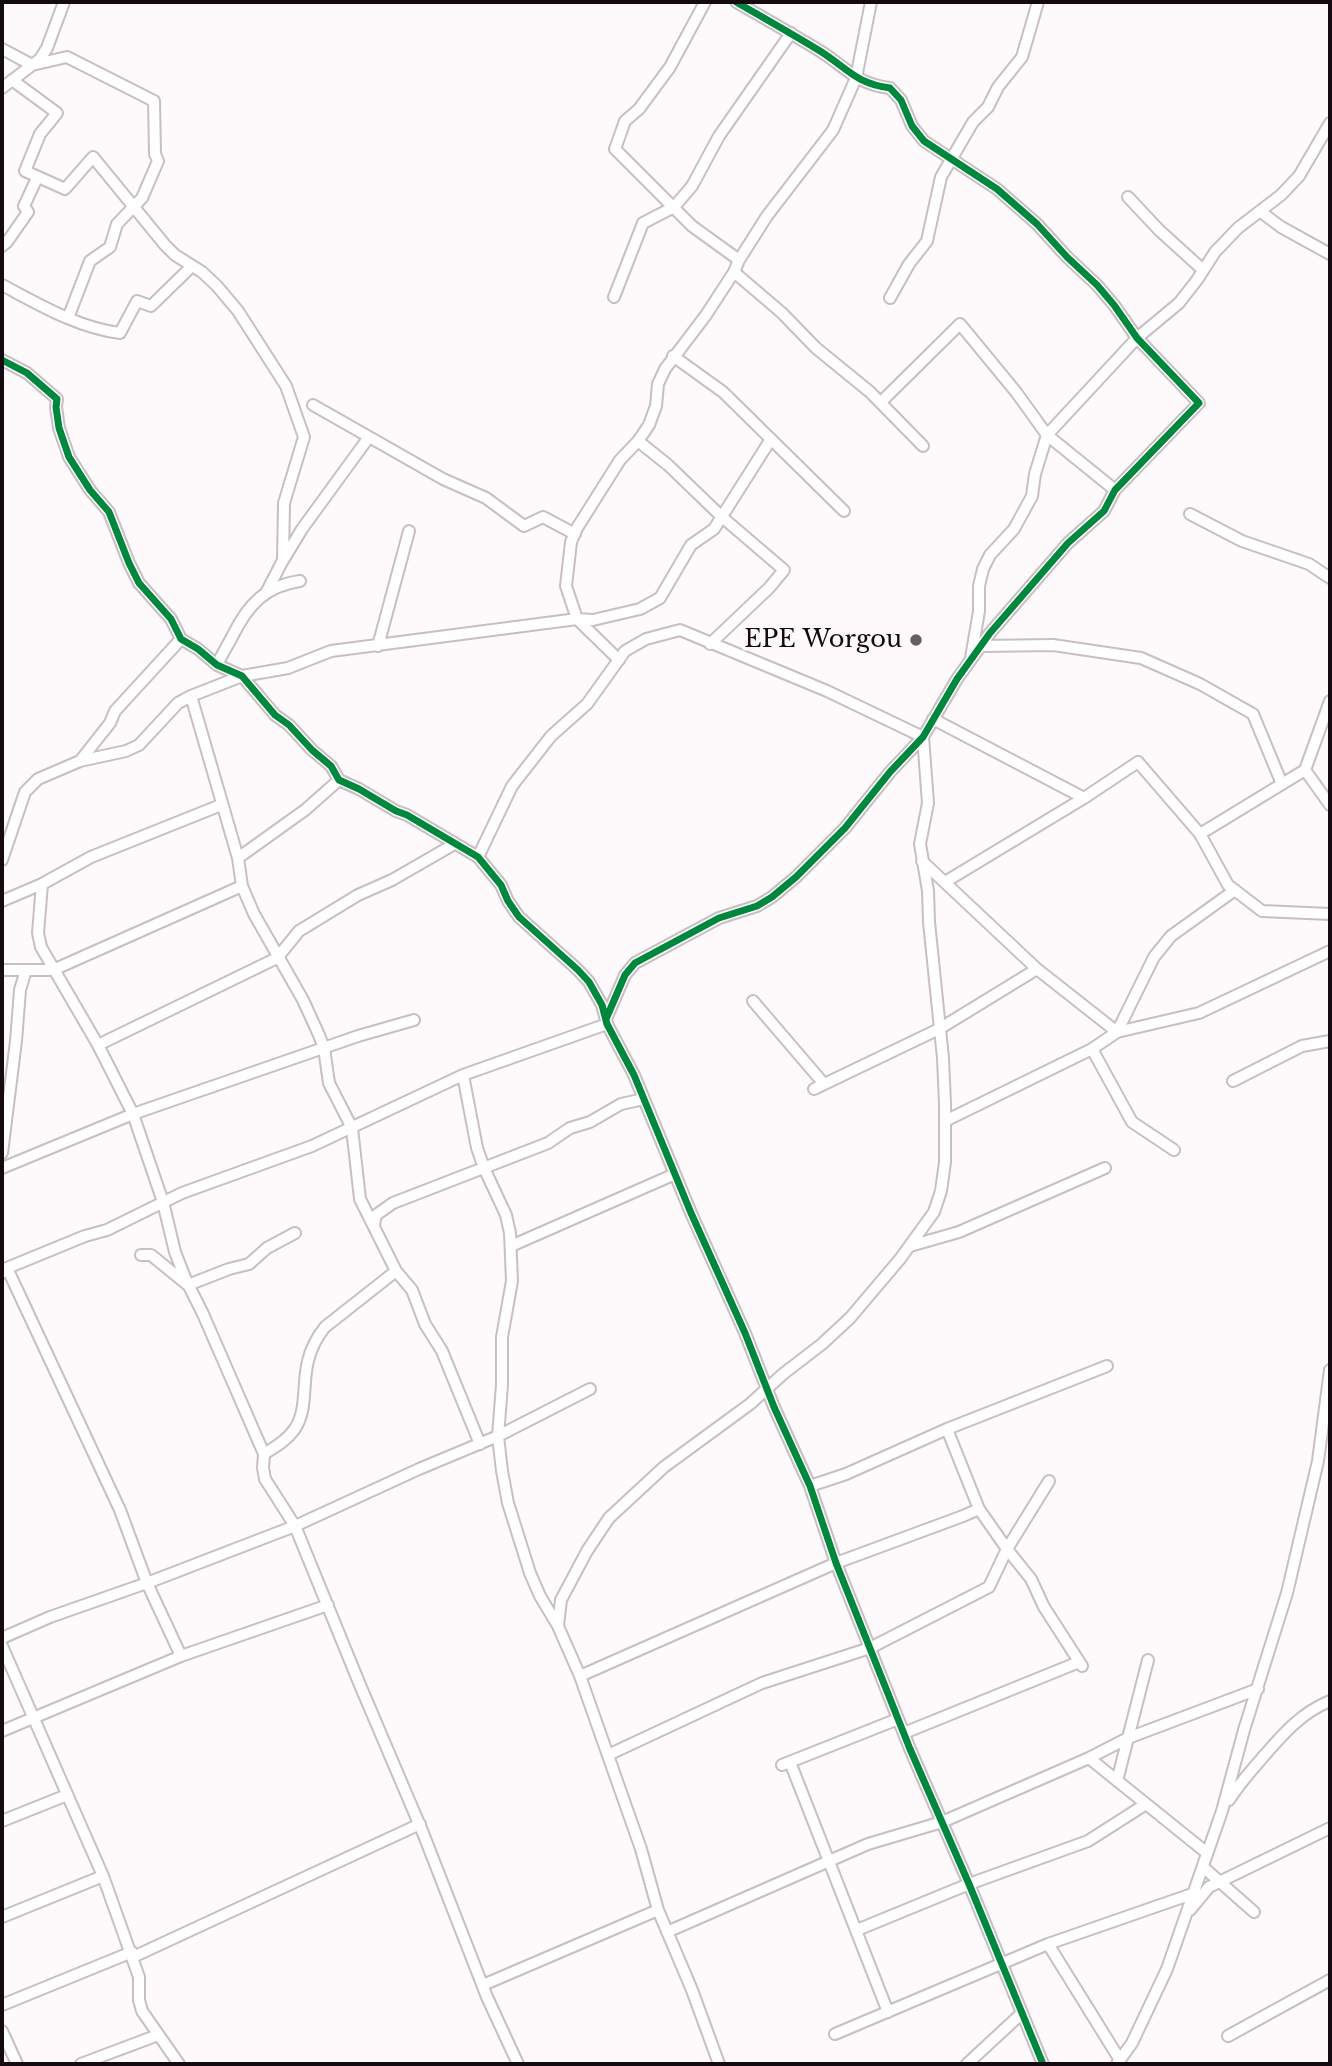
<!DOCTYPE html>
<html>
<head>
<meta charset="utf-8">
<style>
	body { margin:0 }
	#map { position:relative; width:1332px; height:2066px; overflow:hidden; background:#fef9fb; font-family:"Libre Baskerville",serif }
	canvas { display:block }
	.frame { position:absolute; inset:0; border:4px solid #140a0f; pointer-events:none }
</style>
</head>
<body>
<div id="map">
<canvas width="1332" height="2066"></canvas>
<div class="frame"></div>
</div>
<script>
const ctx = document.querySelector('canvas').getContext('2d');
ctx.lineJoin = 'round';
function strokePath(path, color, width, dash) {
  ctx.strokeStyle = color;
  ctx.lineWidth = width;
  ctx.lineCap = dash ? 'butt' : 'round';
  ctx.setLineDash(dash || []);
  ctx.stroke(path);
}
function write(font, color, halo, rows, align = 'center') {
  ctx.font = font + ' "Libre Baskerville",serif';
  ctx.lineWidth = 7;
  ctx.setLineDash([]);
  ctx.textBaseline = 'middle';
  ctx.strokeStyle = halo;
  ctx.fillStyle = color;
  for (const [text, x, y, turn = 0] of rows) {
    ctx.save();
    ctx.translate(x, y);
    ctx.rotate((+turn || 0) * Math.PI / 180);
    ctx.textAlign = isNaN(turn) ? turn : align;
    if (halo) ctx.strokeText(text, 0, 0);
    ctx.fillText(text, 0, 0);
    ctx.restore();
  }
}
const street = new Path2D(`
	M 705,2 L 670,67 L 639,109 L 625,121 L 615,149 L 692,226 L 739,260
	M 2,49 L 32,65 L 67,57 L 154,101 L 155,154 L 158,161 L 142,198 L 117,224 L 110,247 L 90,261 L 68,318
	M 12,80 L 57,113 L 40,134 L 25,171 L 65,189 L 93,157 L 165,245 L 175,255 L 202,272 L 217,286 L 238,311 L 286,386 L 304,437 L 284,503 L 283,559
	M 2,88 L 40,59 L 47,48 L 64,2
	M 1128,197 L 1159,230 L 1203,270
	M 1261,212 L 1281,227 L 1330,254
	M 2,246 L 7,242 L 28,212 L 24,206 L 37,178
	M 734,272 L 782,313 L 816,348 L 870,392 L 923,446
	M 2,285 C 38,304 78,328 120,333 L 137,301 L 151,306 L 192,266
	M 614,297 L 643,223 L 674,207 L 692,186 L 719,136 L 791,33
	M 890,298 L 909,264 L 927,241 L 941,177 L 973,122 L 988,107 L 998,87 L 1022,57 L 1038,2
	M 673,356 L 723,392 L 844,511
	M 2,360 L 27,373 L 57,399 L 56,407 L 59,428 L 69,457 L 90,490 L 109,512 L 129,563 L 139,583 L 171,619 L 181,639 L 198,649 L 217,665 L 242,676 L 275,715 L 289,725 L 312,750 L 331,766 L 339,780 L 359,789 L 396,811 L 407,815 L 478,857 L 501,885 L 508,901 L 519,917 L 578,970 L 589,982 L 602,1005 L 607,1024 L 634,1075 L 691,1213 L 745,1333 L 774,1407 L 810,1486 L 836,1563 L 910,1749 L 969,1884 L 1043,2064
	M 881,402 L 960,324 L 1016,392 L 1047,435 L 1115,490
	M 313,405 L 443,479 L 486,498 L 524,526 L 543,517 L 575,534
	M 638,441 L 668,465 L 722,517 L 784,570 L 769,588 L 710,644
	M 1190,514 L 1242,541 L 1309,564 L 1330,578
	M 266,593 L 282,562 L 302,529 L 369,437
	M 378,646 L 409,531
	M 981,646 L 1053,645 L 1141,658 L 1200,684 L 1253,714 L 1282,784
	M 971,658 L 979,611 L 979,586 L 983,569 L 990,555 L 1014,529 L 1032,496 L 1035,474 L 1047,435 L 1137,338 L 1179,303 L 1197,280 L 1215,252 L 1238,228 L 1281,195 L 1299,176 L 1330,123
	M 619,660 L 577,619 L 566,586 L 571,542 L 577,528 L 620,460 L 638,441 L 649,425 L 656,406 L 658,384 L 665,369 L 706,315 L 734,272 L 739,260 L 767,216 L 833,130 L 856,78 L 871,2
	M 217,665 C 222,654 228,645 233,635 C 248,605 265,586 300,581
	M 191,696 L 238,858 L 242,886 L 254,914 L 303,1000 L 319,1035 L 324,1048 L 329,1083 L 352,1128 L 360,1199 L 396,1271 L 325,1327 C 317,1337 311,1348 308,1361 C 302,1383 308,1411 294,1430 C 286,1441 275,1447 264,1454
	M 933,719 L 1084,798
	M 80,761 L 110,723 L 115,711 L 181,639
	M 1305,770 L 1330,805
	M 1200,834 L 1305,770 L 1330,701
	M 478,857 L 512,786 L 551,736 L 587,704 L 625,651 L 646,639 L 680,630 L 827,691 L 923,737
	M 238,858 L 305,810 L 339,780
	M 2,860 L 25,792 L 38,779 L 80,761 L 126,751 L 139,745 L 178,703 L 191,696 L 242,676 L 288,668 L 331,651 L 577,619 L 593,620 L 640,609 L 660,598 L 691,545 L 714,529 L 771,439
	M 922,861 L 1037,969 L 1117,1032 L 1154,957 L 1171,936 L 1235,890
	M 945,882 L 1084,798 L 1138,762 L 1200,834 L 1228,885 L 1262,911 L 1330,914
	M 42,884 L 38,933 L 41,947 L 98,1045 L 133,1114 L 163,1202 L 175,1252 L 186,1280 L 203,1314 L 264,1454 L 263,1468 L 265,1479 L 295,1526 L 360,1685 L 423,1833 L 487,1997 L 518,2064
	M 2,901 L 42,884 L 91,857 L 221,805
	M 2,970 L 53,970 L 242,886
	M 753,1001 L 824,1084
	M 606,1019 L 625,975 L 635,963 L 719,918 L 757,906 L 772,897 L 796,877 L 845,828 L 890,772 L 923,737 L 957,679 L 990,633 L 1068,543 L 1104,511 L 1115,490 L 1199,403 L 1137,338 L 1114,305 L 1097,285 L 1067,257 L 1037,224 L 997,189 L 924,141 L 912,126 L 901,100 L 890,88 C 856,84 847,68 820,51 C 792,34 764,18 736,2
	M 98,1045 L 277,958 L 299,931 L 358,895 L 392,880 L 451,846 L 453,843
	M 1092,1049 L 1132,1122 L 1174,1150
	M 463,1075 L 477,1148 L 484,1168 L 506,1215 L 510,1233 L 512,1281 L 502,1337 L 502,1385 L 498,1436 L 502,1471 L 508,1503 L 530,1573 L 540,1596 L 558,1626 L 580,1676 L 641,1849 L 658,1910 L 692,1990 L 719,2064
	M 1233,1081 L 1302,1046 L 1330,1041
	M 814,1089 L 939,1029 L 1037,969
	M 945,1121 L 1092,1049 L 1117,1032 L 1199,1013 L 1330,951
	M 2,1153 L 16,1041 L 20,990 L 26,970
	M 2,1168 L 133,1114 L 358,1036 L 414,1020
	M 374,1224 L 376,1215 L 393,1203 L 548,1143 L 570,1128 L 590,1122 L 621,1104 L 644,1099
	M 511,1246 L 675,1174
	M 910,1246 L 959,1232 L 1105,1168
	M 141,1255 L 151,1255 L 188,1285 L 229,1269 L 249,1264 L 267,1248 L 295,1233
	M 7,1268 L 120,1510 L 147,1583 L 181,1656
	M 396,1271 L 412,1290 L 425,1324 L 442,1351 L 480,1444
	M 2,1273 L 7,1268 L 85,1236 L 107,1230 L 182,1193 L 312,1146 L 463,1075 L 607,1024
	M 947,1429 L 979,1509
	M 810,1486 L 846,1474 L 947,1429 L 1107,1366
	M 558,1626 L 561,1600 L 587,1551 L 609,1518 L 664,1467 L 750,1404 L 783,1374 L 822,1344 L 850,1318 L 900,1259 L 934,1212 L 941,1191 L 945,1162 L 945,1104 L 943,1058 L 929,922 L 928,891 L 920,844 L 928,803 L 923,737
	M 2,1638 L 50,1617 L 147,1583 L 295,1526 L 419,1469 L 498,1436 L 590,1389
	M 2,1646 L 103,1876 L 139,1977 L 139,2000 L 142,2011 L 179,2064
	M 580,1676 L 836,1563 L 963,1516 L 979,1509 L 1007,1549 L 1031,1579 L 1044,1607 L 1082,1666
	M 2,1731 L 181,1656 L 328,1605
	M 904,1733 L 1079,1662
	M 608,1755 L 762,1683 L 870,1648 L 989,1587 L 1007,1549 L 1049,1481
	M 1089,1758 L 1207,1853
	M 790,1762 L 888,2012
	M 782,1765 L 898,1719
	M 1117,1781 L 1148,1660
	M 1229,1800 C 1239,1784 1251,1771 1263,1757 C 1284,1733 1301,1713 1330,1701
	M 2,1821 L 67,1795
	M 1203,1867 L 1254,1912
	M 1190,1910 L 1209,1887 L 1330,1828
	M 2,1917 L 103,1876
	M 857,1930 L 969,1884 L 1088,1841 L 1146,1804
	M 667,1932 L 868,1844 L 942,1822 L 1089,1758 L 1128,1738 L 1258,1689
	M 1048,1944 L 1120,2060
	M 133,1957 L 420,1824
	M 483,1985 L 658,1910
	M 2,2005 L 132,1952
	M 2,2031 L 17,2064
	M 835,2034 L 1048,1944 L 1192,1894
	M 1228,2036 L 1330,1980
	M 81,2064 L 158,2035
	M 967,2064 L 1021,2014
	M 1117,2064 L 1132,2043 L 1167,1969 L 1222,1811 L 1244,1730 L 1287,1593 L 1318,1461 L 1330,1370`);
strokePath(street, '#c7bfc2', 14);
strokePath(street, '#fffefe', 10);
strokePath(new Path2D(`
	M 2,360 L 27,373 L 57,399 L 56,407 L 59,428 L 69,457 L 90,490 L 109,512 L 129,563 L 139,583 L 171,619 L 181,639 L 198,649 L 217,665 L 242,676 L 275,715 L 289,725 L 312,750 L 331,766 L 339,780 L 359,789 L 396,811 L 407,815 L 478,857 L 501,885 L 508,901 L 519,917 L 578,970 L 589,982 L 602,1005 L 607,1024 L 634,1075 L 691,1213 L 745,1333 L 774,1407 L 810,1486 L 836,1563 L 910,1749 L 969,1884 L 1043,2064
	M 606,1019 L 625,975 L 635,963 L 719,918 L 757,906 L 772,897 L 796,877 L 845,828 L 890,772 L 923,737 L 957,679 L 990,633 L 1068,543 L 1104,511 L 1115,490 L 1199,403 L 1137,338 L 1114,305 L 1097,285 L 1067,257 L 1037,224 L 997,189 L 924,141 L 912,126 L 901,100 L 890,88 C 856,84 847,68 820,51 C 792,34 764,18 736,2`), '#00873e', 7);
for (const [x, y, r, color] of [
	[916,640,7,"#665e62"]
]) {
  const dot = new Path2D();
  dot.arc(x, y, r, 0, 2 * Math.PI);
  ctx.fillStyle = color;
  ctx.fill(dot);
  strokePath(dot, '#fff8fb', 2.5);
}
write('24px', '#140a0f', '#fff8fb', [
	["EPE Worgou",902,640]
], 'right');
</script>
</body>
</html>
